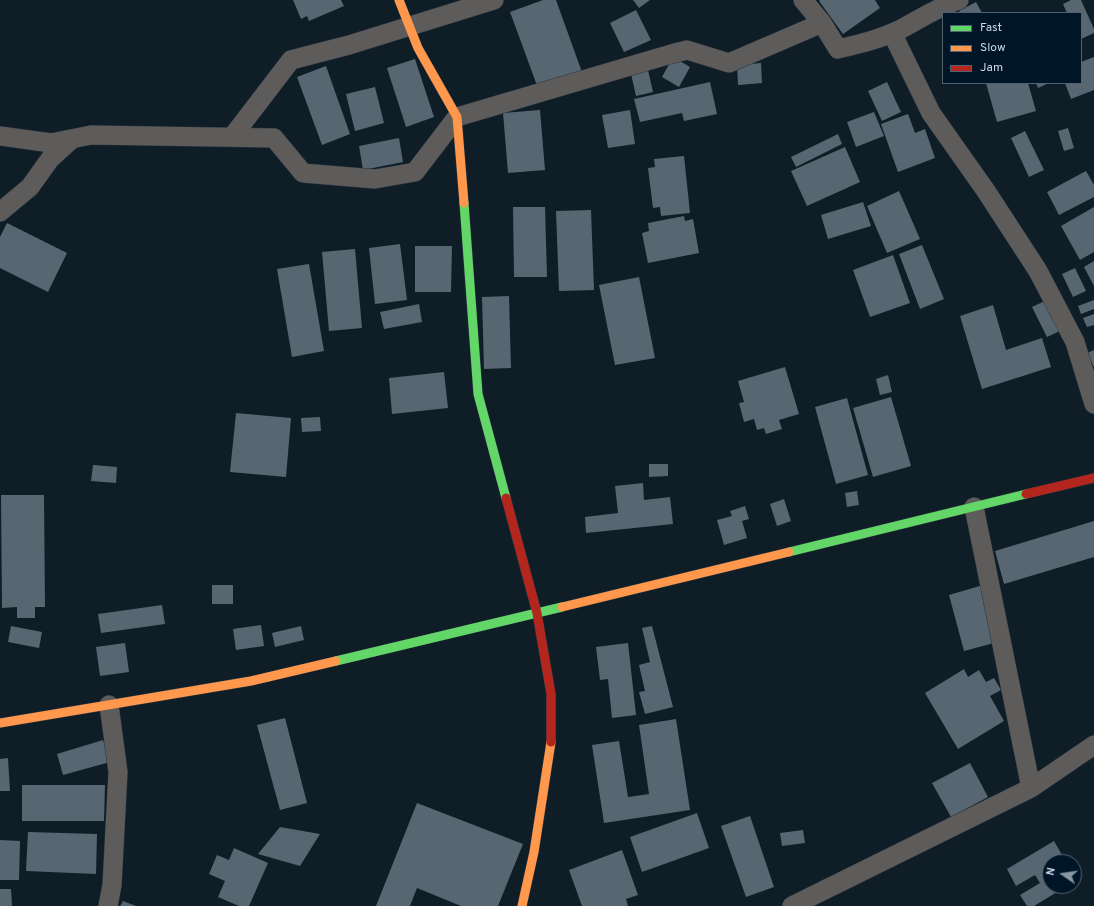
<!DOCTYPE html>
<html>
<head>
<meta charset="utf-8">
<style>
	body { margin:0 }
	#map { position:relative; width:1094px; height:906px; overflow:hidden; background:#0f1d27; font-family:Overpass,sans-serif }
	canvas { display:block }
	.legend { position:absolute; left:942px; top:12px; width:140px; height:72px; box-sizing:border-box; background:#001527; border:1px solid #516373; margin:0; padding:5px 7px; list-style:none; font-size:12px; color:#cad9e5 }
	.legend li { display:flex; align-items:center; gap:8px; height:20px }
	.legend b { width:20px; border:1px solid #516373 }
	.north { position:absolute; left:1042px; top:854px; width:40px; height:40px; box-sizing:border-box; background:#001527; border:1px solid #516373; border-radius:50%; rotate:283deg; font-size:11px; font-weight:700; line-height:16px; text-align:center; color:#cad9e5 }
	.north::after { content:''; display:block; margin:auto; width:14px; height:18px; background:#8997a2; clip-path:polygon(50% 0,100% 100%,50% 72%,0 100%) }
</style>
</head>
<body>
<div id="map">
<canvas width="1094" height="906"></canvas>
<ul class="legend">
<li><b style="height:5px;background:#63d668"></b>Fast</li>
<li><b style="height:5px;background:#ff974d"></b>Slow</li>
<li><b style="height:5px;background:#b3261e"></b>Jam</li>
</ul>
<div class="north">N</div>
</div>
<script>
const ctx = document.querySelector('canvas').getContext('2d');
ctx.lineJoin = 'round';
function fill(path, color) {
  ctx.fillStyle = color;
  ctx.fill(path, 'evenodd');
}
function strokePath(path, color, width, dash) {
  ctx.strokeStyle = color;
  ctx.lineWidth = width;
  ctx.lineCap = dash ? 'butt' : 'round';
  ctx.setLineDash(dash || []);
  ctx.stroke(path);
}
fill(new Path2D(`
	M 293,0 L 341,0 L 344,6 L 309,21 L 307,16 L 301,19 Z
	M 543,0 L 556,0 L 583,75 L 539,91 L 510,12 Z
	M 633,0 L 650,0 L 639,8 Z
	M 820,0 L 875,0 L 880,8 L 843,34 L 819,1 Z
	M 1071,0 L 1081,0 L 1094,29 L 1094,33 L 1081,39 L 1081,13 L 1067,13 L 1063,4 Z
	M 976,2 L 982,13 L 960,13 L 959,11 Z
	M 636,10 L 651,40 L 624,52 L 610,23 Z
	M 673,57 L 690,67 L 679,87 L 662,77 Z
	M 1094,57 L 1094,90 L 1071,99 L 1065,83 L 1081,83 L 1081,62 Z
	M 415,59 L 434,117 L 406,127 L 387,68 Z
	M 761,63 L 762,83 L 738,85 L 737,65 Z
	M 326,66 L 350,134 L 322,145 L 297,77 Z
	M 648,70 L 653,92 L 636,96 L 631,74 Z
	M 710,82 L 717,114 L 684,121 L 682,113 L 640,122 L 634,99 Z
	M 887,82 L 901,112 L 882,121 L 868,91 Z
	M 986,83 L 1028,83 L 1036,111 L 997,122 Z
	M 1036,83 L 1049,83 L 1038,88 Z
	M 375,87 L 384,123 L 355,131 L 346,94 Z
	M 540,110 L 545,170 L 508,173 L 503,113 Z
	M 630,110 L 635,144 L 608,148 L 602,115 Z
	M 874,112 L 884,136 L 856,147 L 847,122 Z
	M 908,114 L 915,133 L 925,129 L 935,158 L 898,172 L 881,124 Z
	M 1068,128 L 1074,148 L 1064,151 L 1058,131 Z
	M 1025,131 L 1044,170 L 1029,177 L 1011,138 Z
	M 838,134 L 842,144 L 796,167 L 791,157 Z
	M 399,138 L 403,162 L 363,170 L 359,146 Z
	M 845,147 L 860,182 L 807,206 L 791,171 Z
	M 684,156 L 690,213 L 661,216 L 660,207 L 653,208 L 648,168 L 655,167 L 654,159 Z
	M 1086,171 L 1094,185 L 1094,197 L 1059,215 L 1047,192 Z
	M 899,191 L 920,239 L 887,253 L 867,206 Z
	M 863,202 L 871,226 L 828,239 L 821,215 Z
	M 513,207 L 545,207 L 547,277 L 514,277 Z
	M 1094,207 L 1094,252 L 1080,260 L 1061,226 Z
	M 591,210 L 594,290 L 559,291 L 556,211 Z
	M 684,216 L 685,221 L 693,219 L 699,253 L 648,263 L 642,233 L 649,231 L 648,223 Z
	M 7,223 L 67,253 L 48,292 L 0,268 L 0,237 Z
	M 400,244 L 407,300 L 375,304 L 369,248 Z
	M 922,245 L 944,299 L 920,309 L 899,254 Z
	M 415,246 L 452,246 L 451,292 L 415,292 Z
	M 355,249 L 362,328 L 329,331 L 322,252 Z
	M 893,255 L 910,303 L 870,317 L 853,270 Z
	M 1094,261 L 1094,286 L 1084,267 Z
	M 309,264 L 324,351 L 292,357 L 277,269 Z
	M 1075,268 L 1086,291 L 1073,297 L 1062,274 Z
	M 639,277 L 655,358 L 615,365 L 599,285 Z
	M 509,296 L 511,368 L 484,369 L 482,297 Z
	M 1047,300 L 1062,330 L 1047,337 L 1032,307 Z
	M 1094,300 L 1094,309 L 1081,314 L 1078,306 Z
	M 419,304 L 422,322 L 384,329 L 380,312 Z
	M 993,305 L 1006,350 L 1042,338 L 1051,367 L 982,389 L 960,316 Z
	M 1094,314 L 1094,325 L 1087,327 L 1083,318 Z
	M 1094,350 L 1094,367 L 1087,353 Z
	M 785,367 L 799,414 L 779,420 L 782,429 L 766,434 L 764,428 L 757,430 L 754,419 L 744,422 L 739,403 L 744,402 L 738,381 Z
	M 444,372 L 448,408 L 392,414 L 389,378 Z
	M 888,375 L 892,392 L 880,395 L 876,379 Z
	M 891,397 L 911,466 L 873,477 L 853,408 Z
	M 847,398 L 868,475 L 836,484 L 815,407 Z
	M 236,413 L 291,418 L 286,477 L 230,472 Z
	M 320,417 L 321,431 L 302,432 L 301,418 Z
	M 649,464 L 668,464 L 668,476 L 649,477 Z
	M 93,465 L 117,467 L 116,483 L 91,481 Z
	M 643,483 L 644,500 L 670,497 L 673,524 L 586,533 L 585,517 L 618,513 L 615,486 Z
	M 857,491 L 859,505 L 847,507 L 845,493 Z
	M 1,495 L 44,495 L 45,607 L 35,607 L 35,618 L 17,618 L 17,607 L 2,608 Z
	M 784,499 L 791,521 L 777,526 L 770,504 Z
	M 745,506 L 749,519 L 742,521 L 747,538 L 724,545 L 717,520 L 732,516 L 730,511 Z
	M 1094,521 L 1094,557 L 1004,584 L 995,551 Z
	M 212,585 L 233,585 L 233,604 L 212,604 Z
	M 983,585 L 998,642 L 964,651 L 949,595 Z
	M 162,605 L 165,624 L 101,633 L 98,614 Z
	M 261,625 L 264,646 L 236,650 L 233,629 Z
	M 11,626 L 42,632 L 39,648 L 8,642 Z
	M 301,626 L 304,640 L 275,647 L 272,633 Z
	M 652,626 L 673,707 L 645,714 L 639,692 L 645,691 L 639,665 L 650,662 L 642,628 Z
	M 125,643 L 129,672 L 100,676 L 96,647 Z
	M 628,643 L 636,715 L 612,718 L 608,679 L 600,680 L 596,647 Z
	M 964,669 L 968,677 L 979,670 L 986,682 L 994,678 L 1001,690 L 990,696 L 1004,721 L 958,749 L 925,693 Z
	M 285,718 L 307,803 L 280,810 L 257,725 Z
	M 676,719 L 690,810 L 604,823 L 592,745 L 619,741 L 628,797 L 649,794 L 639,725 Z
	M 103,740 L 110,762 L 63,775 L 57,754 Z
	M 8,758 L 10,791 L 0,791 L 0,759 Z
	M 970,763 L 988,797 L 951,817 L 932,783 Z
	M 22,785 L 105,785 L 104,821 L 22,821 Z
	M 417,803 L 523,844 L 498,906 L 461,906 L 417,888 L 410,906 L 376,906 Z
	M 697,813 L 709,848 L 642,872 L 630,837 Z
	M 750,816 L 774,887 L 746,897 L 721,826 Z
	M 280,827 L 320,834 L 300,866 L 258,854 Z
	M 803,830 L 805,843 L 782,846 L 780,833 Z
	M 28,832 L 97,834 L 96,874 L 26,871 Z
	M 0,840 L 20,841 L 19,880 L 0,880 Z
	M 1054,841 L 1066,862 L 1050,862 L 1050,886 L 1067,886 L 1034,906 L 1027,906 L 1020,895 L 1040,883 L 1035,875 L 1016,886 L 1007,869 Z
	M 234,848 L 268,863 L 249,906 L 239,906 L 218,897 L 225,881 L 209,874 L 217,855 L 229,860 Z
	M 622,850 L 638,895 L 626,899 L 628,906 L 582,906 L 569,870 Z
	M 0,889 L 11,889 L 12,906 L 0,906 Z
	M 123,901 L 136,906 L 120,906 Z`), '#576671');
const street = new Path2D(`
	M 803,0 L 822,23 L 838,49 C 859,44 881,39 901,29 C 920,19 938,7 959,0
	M 892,33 L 931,113 L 986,191 L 1038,271 L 1075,342 L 1094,404
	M 0,136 L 51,143 L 91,135 L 274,138 L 303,173 L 375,179 L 415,172 L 457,117 L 671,54 L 687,50 L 729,63 L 822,23
	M 232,137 L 291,60 L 349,45 L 494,0
	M 0,212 L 30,187 L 50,159 L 72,139
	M 974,507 L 1031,788
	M 108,906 L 112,885 L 118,772 L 109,705
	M 792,906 L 1031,788 L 1094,745`);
const fast = new Path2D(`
	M 464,203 L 478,394 L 506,498
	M 789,552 L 1026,494
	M 336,661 L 562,607`);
const slow = new Path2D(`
	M 399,0 L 418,48 L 457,117 L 464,203
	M 562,607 L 789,552
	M 0,723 L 251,681 L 336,661
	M 522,906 L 534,852 L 551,742`);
const jam = new Path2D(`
	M 1026,494 L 1094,478
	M 506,498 L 537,613 L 551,694 L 551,742`);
strokePath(street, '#2b3640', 20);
strokePath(fast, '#2b3640', 10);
strokePath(slow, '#2b3640', 10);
strokePath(jam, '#2b3640', 10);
strokePath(street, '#5d5c5a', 19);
strokePath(fast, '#63d668', 9);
strokePath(slow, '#ff974d', 9);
strokePath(jam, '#b3261e', 9);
</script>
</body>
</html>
